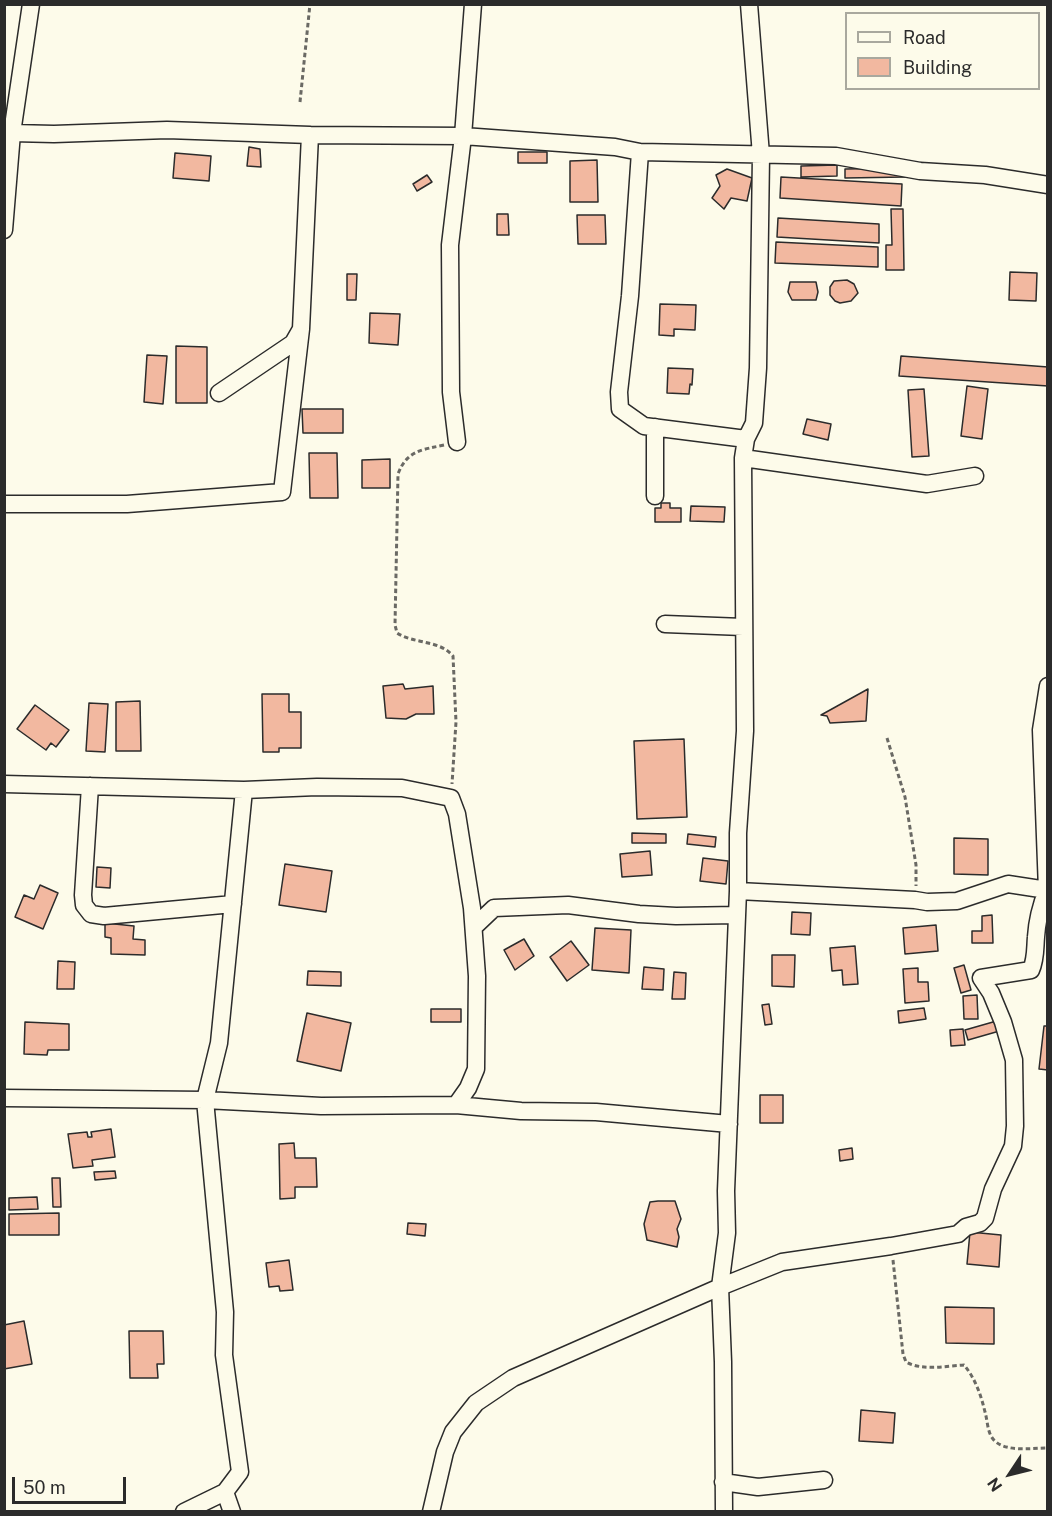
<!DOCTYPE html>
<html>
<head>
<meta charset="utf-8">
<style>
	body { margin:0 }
	#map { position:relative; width:1052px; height:1516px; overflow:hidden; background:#fdfbea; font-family:"Public Sans",sans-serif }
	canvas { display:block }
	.frame { position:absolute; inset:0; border:6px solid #2b2b2b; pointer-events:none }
	.legend { position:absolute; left:845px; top:12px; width:195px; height:78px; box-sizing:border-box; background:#fdfbea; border:2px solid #a9a89e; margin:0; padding:8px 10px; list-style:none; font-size:18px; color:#2b2b2b }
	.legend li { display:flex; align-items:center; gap:12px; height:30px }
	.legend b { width:30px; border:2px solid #a9a89e }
	.north { position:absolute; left:980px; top:1444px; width:60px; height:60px; -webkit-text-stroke:4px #fdfbea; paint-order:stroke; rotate:235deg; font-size:16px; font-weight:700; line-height:24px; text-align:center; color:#2b2b2b }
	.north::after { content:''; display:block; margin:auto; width:21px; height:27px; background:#2b2b2b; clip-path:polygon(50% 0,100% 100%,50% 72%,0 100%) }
	.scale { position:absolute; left:12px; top:1477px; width:114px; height:27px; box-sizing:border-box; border:3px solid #2b2b2b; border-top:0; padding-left:8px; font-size:18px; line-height:21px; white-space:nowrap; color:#2b2b2b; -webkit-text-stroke:4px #fdfbea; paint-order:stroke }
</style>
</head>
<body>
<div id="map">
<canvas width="1052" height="1516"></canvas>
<div class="frame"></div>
<ul class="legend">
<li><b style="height:8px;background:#fdfbea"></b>Road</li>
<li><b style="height:16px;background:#f2b8a0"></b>Building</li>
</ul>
<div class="north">N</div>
<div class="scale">50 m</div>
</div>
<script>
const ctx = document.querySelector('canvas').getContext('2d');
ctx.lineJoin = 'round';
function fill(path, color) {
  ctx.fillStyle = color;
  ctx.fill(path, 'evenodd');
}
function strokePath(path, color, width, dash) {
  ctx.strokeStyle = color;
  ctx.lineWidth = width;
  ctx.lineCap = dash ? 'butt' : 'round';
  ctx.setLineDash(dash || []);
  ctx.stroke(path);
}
const building = new Path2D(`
	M 249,147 L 260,149 L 261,167 L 247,166 Z
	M 518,152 L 547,152 L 547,163 L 518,163 Z
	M 175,153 L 211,156 L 209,181 L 173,178 Z
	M 597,160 L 598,202 L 570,202 L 570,161 Z
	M 837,165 L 837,176 L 801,177 L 801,166 Z
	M 904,168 L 905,177 L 845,178 L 845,169 Z
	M 727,169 L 752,178 L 747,201 L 731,198 L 724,209 L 712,198 L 720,186 L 716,175 Z
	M 427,175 L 432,182 L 417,191 L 413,184 Z
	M 781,177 L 902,184 L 901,206 L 780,198 Z
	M 891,209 L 903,209 L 904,270 L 886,270 L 886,245 L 892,245 Z
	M 497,214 L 508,214 L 509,235 L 497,235 Z
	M 577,215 L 605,215 L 606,244 L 578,244 Z
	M 778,218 L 879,224 L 879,243 L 777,237 Z
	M 776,242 L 878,247 L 878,267 L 775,263 Z
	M 1010,272 L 1037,273 L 1036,301 L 1009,300 Z
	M 347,274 L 357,274 L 356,300 L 347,300 Z
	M 847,280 L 854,284 L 858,293 L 851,301 L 840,303 L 835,301 L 830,295 L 830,287 L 834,281 Z
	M 790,282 L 816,282 L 818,292 L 816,300 L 792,300 L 788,292 Z
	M 660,304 L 696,305 L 695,330 L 674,329 L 674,336 L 659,335 Z
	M 370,313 L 400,314 L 398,345 L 369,343 Z
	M 176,346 L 207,347 L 207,403 L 176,403 Z
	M 147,355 L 167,356 L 163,404 L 144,402 Z
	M 901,356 L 1048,367 L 1048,386 L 899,376 Z
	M 668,368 L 693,369 L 692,385 L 690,384 L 689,394 L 667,393 Z
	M 967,386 L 988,389 L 982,439 L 961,436 Z
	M 924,389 L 929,456 L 912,457 L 908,390 Z
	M 302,409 L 343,409 L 343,433 L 303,433 Z
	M 807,419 L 831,424 L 828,440 L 803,434 Z
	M 309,453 L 337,453 L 338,498 L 310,498 Z
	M 390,459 L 390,488 L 362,488 L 362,460 Z
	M 661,503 L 670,503 L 670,508 L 681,508 L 681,522 L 655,522 L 655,508 L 661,508 Z
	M 691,506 L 725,507 L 724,522 L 690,521 Z
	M 403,684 L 405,689 L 433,686 L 434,714 L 416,714 L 406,719 L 386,718 L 383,686 Z
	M 868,689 L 866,721 L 830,723 L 827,716 L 821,715 Z
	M 262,694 L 289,694 L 289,712 L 301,712 L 301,748 L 279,748 L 279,752 L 263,752 Z
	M 140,701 L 141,751 L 116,751 L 116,702 Z
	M 89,703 L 108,704 L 105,752 L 86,751 Z
	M 35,705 L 69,730 L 56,747 L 51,743 L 46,750 L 17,729 Z
	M 684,739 L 687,817 L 637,819 L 634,741 Z
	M 632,833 L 666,834 L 666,843 L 632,843 Z
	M 688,834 L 716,837 L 715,847 L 687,844 Z
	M 954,838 L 988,839 L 988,875 L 954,874 Z
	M 650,851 L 652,875 L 622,877 L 620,854 Z
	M 703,858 L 728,861 L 726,884 L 700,881 Z
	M 285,864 L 332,871 L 326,912 L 279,905 Z
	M 97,867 L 111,868 L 110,888 L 96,887 Z
	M 40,885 L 58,893 L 43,929 L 15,917 L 24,895 L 34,899 Z
	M 792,912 L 811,913 L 810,935 L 791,934 Z
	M 992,915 L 993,943 L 972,943 L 972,931 L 982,931 L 982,916 Z
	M 105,923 L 134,926 L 133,939 L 145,940 L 145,955 L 111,954 L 111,938 L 105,937 Z
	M 936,925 L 938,951 L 905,954 L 903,928 Z
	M 595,928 L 631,930 L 629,973 L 592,970 Z
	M 524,939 L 534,956 L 515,970 L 504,950 Z
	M 571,941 L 589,965 L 567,981 L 550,957 Z
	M 855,946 L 858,984 L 843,985 L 842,970 L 832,971 L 830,948 Z
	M 772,955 L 795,955 L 794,987 L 772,986 Z
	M 58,961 L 75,962 L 74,989 L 57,989 Z
	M 964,965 L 971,990 L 961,993 L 954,968 Z
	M 644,967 L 664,969 L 663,990 L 642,989 Z
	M 918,968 L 918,982 L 928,982 L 929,1001 L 905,1003 L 903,969 Z
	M 308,971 L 341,972 L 341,986 L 307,985 Z
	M 674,972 L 686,973 L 685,999 L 672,999 Z
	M 977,995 L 978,1019 L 964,1019 L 963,996 Z
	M 769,1004 L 772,1024 L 765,1025 L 762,1005 Z
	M 924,1008 L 926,1019 L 899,1023 L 898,1011 Z
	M 431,1009 L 461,1009 L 461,1022 L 431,1022 Z
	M 307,1013 L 351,1023 L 341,1071 L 297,1061 Z
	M 1000,1020 L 1003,1030 L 968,1040 L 965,1030 Z
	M 25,1022 L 69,1024 L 69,1050 L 48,1050 L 47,1055 L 24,1054 Z
	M 1044,1026 L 1048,1026 L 1048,1070 L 1039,1069 Z
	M 963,1029 L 965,1045 L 951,1046 L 950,1030 Z
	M 760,1095 L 783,1095 L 783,1123 L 760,1123 Z
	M 111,1129 L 115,1157 L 92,1160 L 93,1166 L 73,1168 L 68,1134 L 87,1132 L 88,1137 L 92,1137 L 91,1132 Z
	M 294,1143 L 295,1158 L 316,1158 L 317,1187 L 295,1187 L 295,1198 L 280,1199 L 279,1144 Z
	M 852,1148 L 853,1159 L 840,1161 L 839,1150 Z
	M 115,1171 L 116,1178 L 95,1180 L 94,1172 Z
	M 52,1178 L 60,1178 L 61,1207 L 53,1207 Z
	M 37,1197 L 38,1209 L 9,1210 L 9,1198 Z
	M 658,1201 L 675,1201 L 681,1219 L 677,1229 L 679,1237 L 677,1247 L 647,1240 L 644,1224 L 650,1202 Z
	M 59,1213 L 59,1235 L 9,1235 L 9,1214 Z
	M 408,1223 L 426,1224 L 425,1236 L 407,1234 Z
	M 970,1232 L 1001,1235 L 999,1267 L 967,1264 Z
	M 289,1260 L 293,1290 L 280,1291 L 279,1286 L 269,1287 L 266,1263 Z
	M 945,1307 L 994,1308 L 994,1344 L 946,1343 Z
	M 24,1321 L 32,1364 L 4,1369 L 4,1325 Z
	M 129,1331 L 163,1331 L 164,1364 L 157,1364 L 158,1378 L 130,1378 Z
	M 861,1410 L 895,1413 L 893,1443 L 859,1441 Z`);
fill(building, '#f2b8a0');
strokePath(building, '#2b2b2b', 1.5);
const minor = new Path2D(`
	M 12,133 L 54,134 L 167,130 L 310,135 L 463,136 L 615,147 L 640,152 L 836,156 L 920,171 L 985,175 L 1048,185
	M 640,152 L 630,296 L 619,392 L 620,409 L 644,426 L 746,439
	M 4,230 L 12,133 L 31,4
	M 219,393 L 293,343 L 301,329 L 310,135
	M 457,442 L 451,392 L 450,245 L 463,136 L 473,4
	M 743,458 L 927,484 L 975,476
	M 655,496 L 655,427
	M 4,504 L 127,504 L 282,492 L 301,329
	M 665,624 L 743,627
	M 4,784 L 244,790 L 317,787 L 402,788 L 451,798 L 457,814 L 472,908 L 477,976 L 476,1069 L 468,1088 L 456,1105
	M 90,786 L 83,895 L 84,905 L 91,914 L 104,916 L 233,904
	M 738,891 L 915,900 L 927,902 L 957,901 L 1008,884 L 1047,890
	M 474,927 L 494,908 L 568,905 L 639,914 L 676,916 L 737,915
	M 4,1098 L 205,1100 L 321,1106 L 456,1105 L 521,1111 L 596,1112 L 729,1124
	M 723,1482 L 758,1487 L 824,1480
	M 225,1492 L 240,1472 L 224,1355 L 225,1312 L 205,1100 L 219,1043 L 244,790
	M 184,1512 L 225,1492 L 232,1512
	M 431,1512 L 445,1452 L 453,1432 L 476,1403 L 513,1378 L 720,1287 L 782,1262 L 891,1246 L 958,1234 L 966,1227 L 980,1223 L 985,1218 L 993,1189 L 1013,1146 L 1015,1126 L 1014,1060 L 1003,1022 L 991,993 L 981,978 L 1031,970 C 1036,959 1035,948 1036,937 C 1037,921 1041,905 1047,890 L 1041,730 L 1048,686
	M 724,1512 L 723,1362 L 720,1287 L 727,1233 L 726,1191 L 738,891 L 738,833 L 745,731 L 743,458 L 746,439 L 754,423 L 758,368 L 761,155 L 749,4`);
strokePath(minor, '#2b2b2b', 19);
strokePath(new Path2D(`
	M 300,102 L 310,4
	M 444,445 C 422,450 407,450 398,474 L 395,625 L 397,633 C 414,644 440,640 453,656 L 456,722 L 452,784
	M 887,738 L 905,797 L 916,865 L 916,886
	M 893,1260 L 903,1354 L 906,1362 C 922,1371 946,1366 964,1365 C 975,1378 981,1395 985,1412 C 988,1422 987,1435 996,1442 C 1008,1452 1033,1448 1048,1448`), '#6a6964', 3, [4.5, 3]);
strokePath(minor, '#fdfbea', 16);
</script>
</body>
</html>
